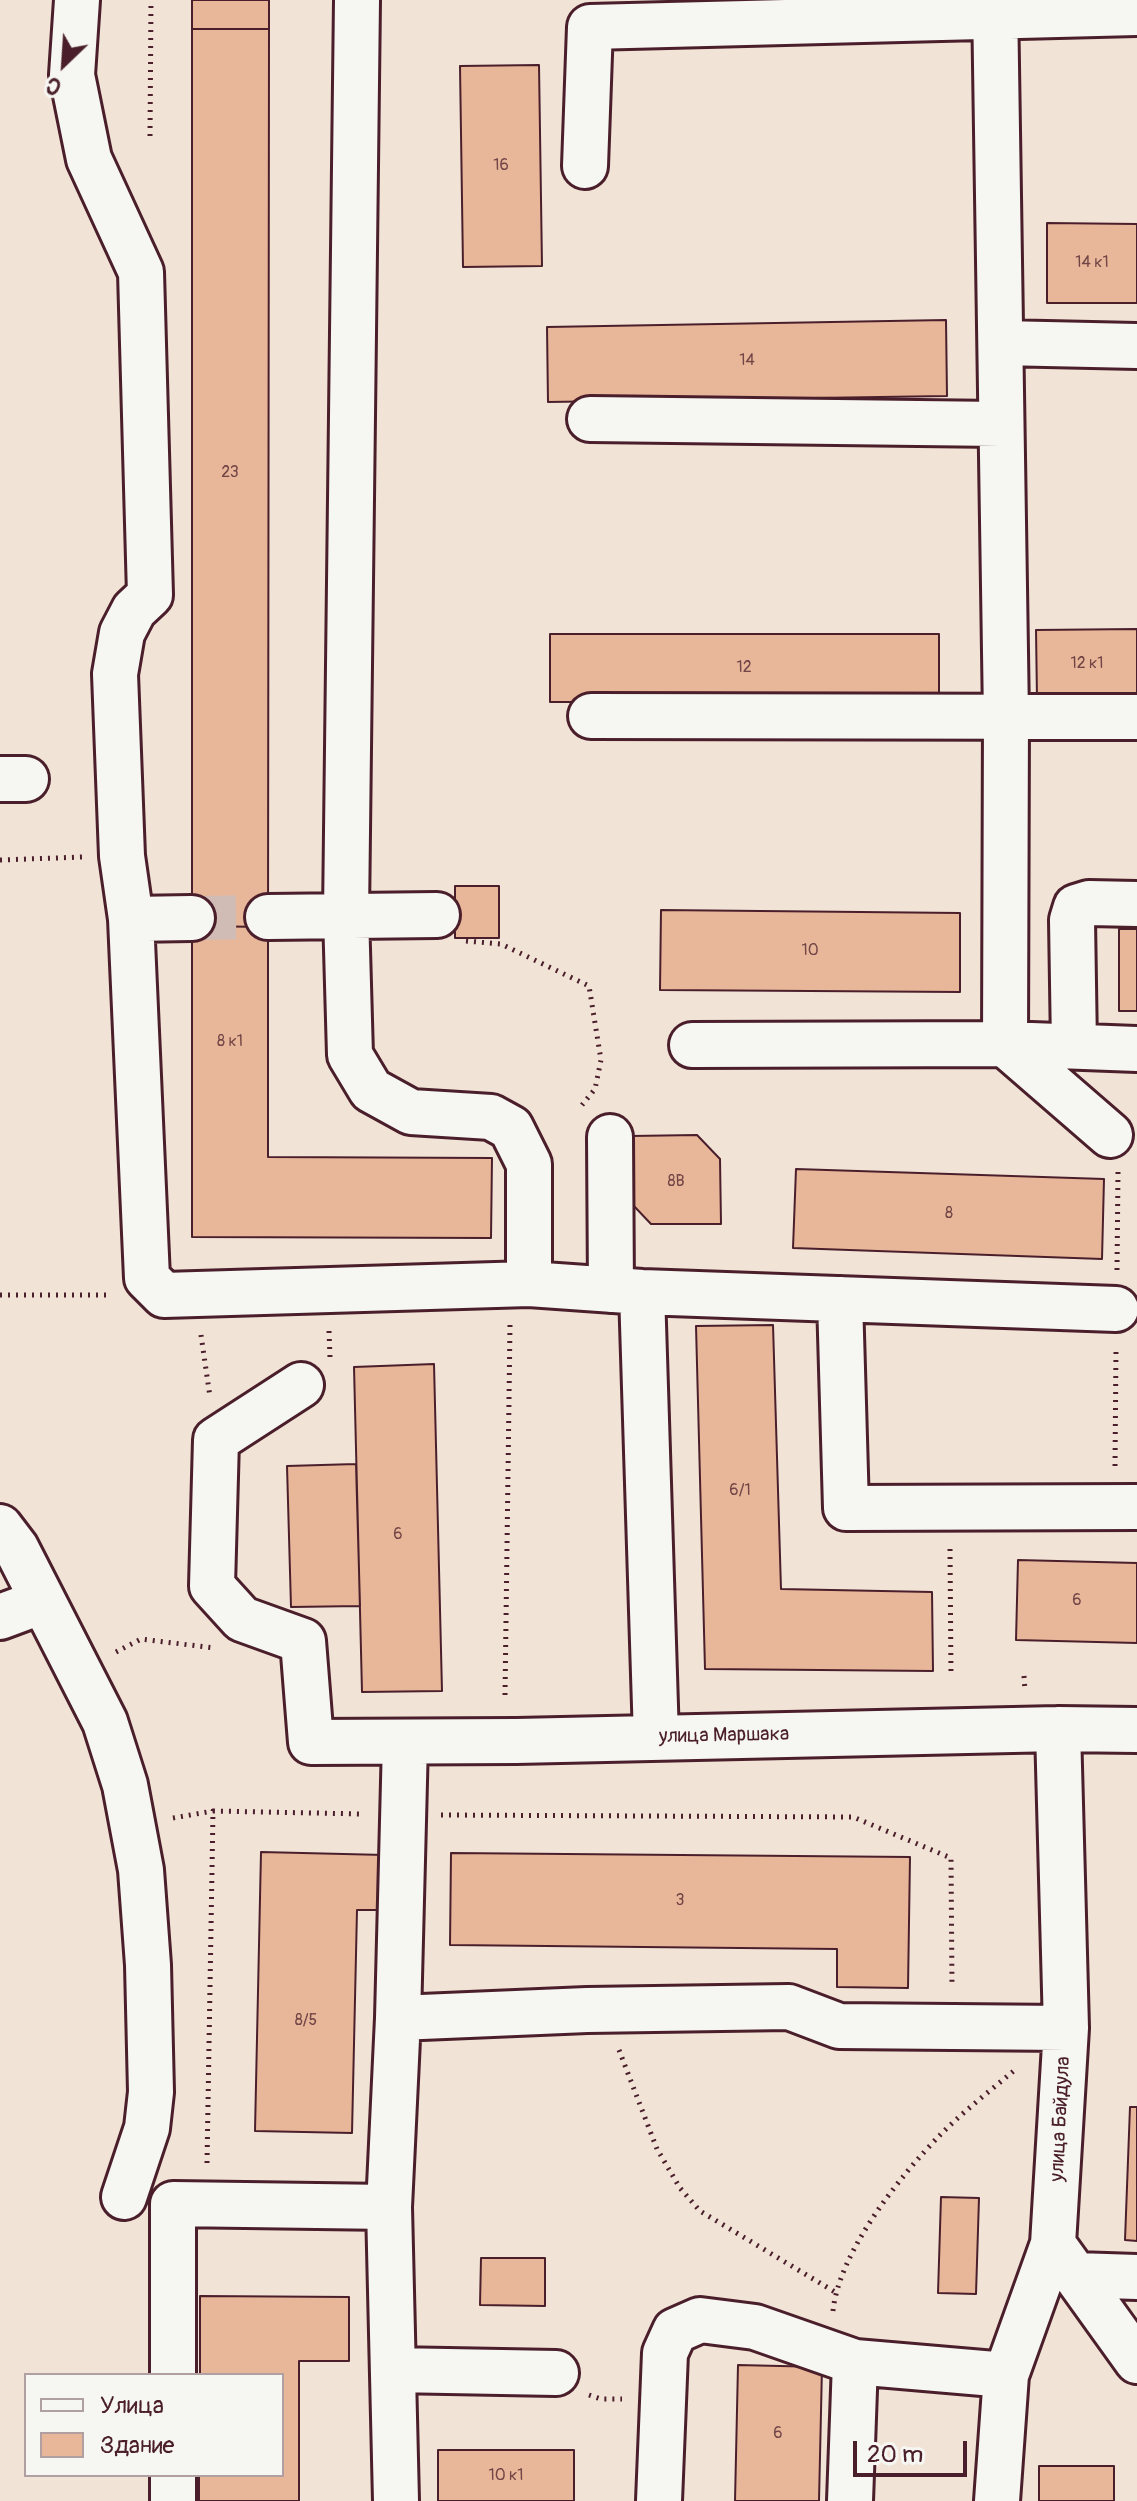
<!DOCTYPE html>
<html>
<head>
<meta charset="utf-8">
<style>
	body { margin:0 }
	#map { position:relative; width:1137px; height:2501px; overflow:hidden; background:#f2e3d7; font-family:Pangolin,sans-serif }
	canvas { display:block }
	.legend { position:absolute; left:24px; top:2373px; width:260px; height:104px; box-sizing:border-box; background:#f6f6f2; border:2px solid #b1a0a2; margin:0; padding:10px 14px; list-style:none; font-size:24px; color:#4a1f2b }
	.legend li { display:flex; align-items:center; gap:16px; height:40px }
	.legend b { width:40px; border:2px solid #b1a0a2 }
	.north { position:absolute; left:24px; top:24px; width:80px; height:80px; -webkit-text-stroke:6px #f6f6f2; paint-order:stroke; rotate:205deg; font-size:22px; font-weight:700; line-height:32px; text-align:center; color:#4a1f2b }
	.north::after { content:''; display:block; margin:auto; width:28px; height:36px; background:#4a1f2b; clip-path:polygon(50% 0,100% 100%,50% 72%,0 100%) }
	.scale { position:absolute; left:853px; top:2441px; width:114px; height:36px; box-sizing:border-box; border:4px solid #4a1f2b; border-top:0; padding-left:10px; font-size:24px; line-height:28px; white-space:nowrap; color:#4a1f2b; -webkit-text-stroke:6px #f6f6f2; paint-order:stroke }
</style>
</head>
<body>
<div id="map">
<canvas width="1137" height="2501"></canvas>
<ul class="legend">
<li><b style="height:10px;background:#f6f6f2"></b>Улица</li>
<li><b style="height:22px;background:#e8b799"></b>Здание</li>
</ul>
<div class="north">С</div>
<div class="scale">20 m</div>
</div>
<script>
const ctx = document.querySelector('canvas').getContext('2d');
ctx.lineJoin = 'round';
function fill(path, color) {
  ctx.fillStyle = color;
  ctx.fill(path, 'evenodd');
}
function strokePath(path, color, width, dash) {
  ctx.strokeStyle = color;
  ctx.lineWidth = width;
  ctx.lineCap = dash ? 'butt' : 'round';
  ctx.setLineDash(dash || []);
  ctx.stroke(path);
}
function write(font, color, halo, rows, align = 'center') {
  ctx.font = font + ' Pangolin,sans-serif';
  ctx.lineWidth = 7;
  ctx.setLineDash([]);
  ctx.textBaseline = 'middle';
  ctx.strokeStyle = halo;
  ctx.fillStyle = color;
  for (const [text, x, y, turn = 0] of rows) {
    ctx.save();
    ctx.translate(x, y);
    ctx.rotate((+turn || 0) * Math.PI / 180);
    ctx.textAlign = isNaN(turn) ? turn : align;
    if (halo) ctx.strokeText(text, 0, 0);
    ctx.fillText(text, 0, 0);
    ctx.restore();
  }
}
const building = new Path2D(`
	M 192,0 L 269,0 L 269,29 L 192,29 Z
	M 192,29 L 269,29 L 268,927 L 192,926 Z
	M 539,65 L 542,266 L 463,267 L 460,66 Z
	M 1047,223 L 1137,224 L 1137,303 L 1047,303 Z
	M 946,320 L 947,396 L 548,402 L 547,327 Z
	M 1137,629 L 1137,698 L 1037,699 L 1036,630 Z
	M 550,634 L 939,634 L 939,702 L 550,702 Z
	M 455,886 L 499,886 L 499,938 L 455,938 Z
	M 661,910 L 960,913 L 960,992 L 660,990 Z
	M 192,926 L 268,927 L 268,1157 L 492,1158 L 491,1238 L 192,1237 Z
	M 1119,929 L 1137,929 L 1137,1011 L 1119,1011 Z
	M 697,1135 L 720,1159 L 721,1224 L 651,1224 L 632,1204 L 631,1136 Z
	M 796,1169 L 1104,1179 L 1102,1259 L 793,1248 Z
	M 773,1325 L 781,1589 L 932,1592 L 933,1671 L 705,1669 L 696,1326 Z
	M 434,1364 L 442,1691 L 362,1692 L 354,1367 Z
	M 356,1464 L 360,1606 L 291,1607 L 287,1466 Z
	M 1018,1560 L 1137,1563 L 1137,1643 L 1016,1640 Z
	M 261,1852 L 385,1855 L 384,1910 L 357,1910 L 352,2133 L 255,2131 Z
	M 451,1853 L 910,1857 L 908,1988 L 837,1987 L 837,1949 L 450,1945 Z
	M 1130,2107 L 1137,2107 L 1137,2241 L 1125,2240 Z
	M 941,2197 L 979,2198 L 976,2294 L 938,2293 Z
	M 481,2258 L 545,2258 L 545,2306 L 480,2305 Z
	M 200,2296 L 349,2297 L 349,2361 L 299,2361 L 299,2501 L 199,2501 L 199,2475 L 282,2475 L 282,2375 L 200,2375 Z
	M 738,2365 L 822,2367 L 819,2501 L 735,2501 Z
	M 438,2450 L 574,2450 L 574,2501 L 438,2501 Z
	M 1039,2466 L 1114,2466 L 1114,2501 L 1039,2501 Z`);
fill(building, '#e8b799');
strokePath(building, '#4a1f2b', 2);
strokePath(new Path2D(`
	M 192,918 L 268,917`), '#d0bcb5', 44, [44, 22]);
const minor = new Path2D(`
	M 77,0 L 72,75 L 89,159 L 141,272 L 150,595 L 134,610 L 122,633 L 115,674 L 122,856 L 131,919 L 147,1278 L 164,1295 L 529,1284 L 642,1292 L 1116,1309
	M 357,0 L 346,914 L 350,1055 L 371,1090 L 411,1112 L 491,1117 L 511,1128 L 529,1164 L 529,1284
	M 995,0 L 1006,716 L 1005,1044 L 1110,1135
	M 585,166 L 590,27 L 1137,13
	M 1001,343 L 1137,346
	M 590,419 L 1000,424
	M 591,716 L 1137,717
	M 0,779 L 26,779
	M 268,917 L 437,915
	M 131,919 L 192,918
	M 692,1045 L 1005,1044 L 1137,1049
	M 1074,1046 L 1072,920 L 1076,907 L 1089,903 L 1137,904
	M 610,1137 L 611,1290
	M 642,1292 L 656,1738
	M 840,1299 L 846,1508 L 1137,1507
	M 301,1385 L 216,1440 L 212,1586 L 242,1619 L 303,1641 L 311,1742 L 516,1741 L 1058,1729 L 1137,1730
	M 0,1527 L 16,1548 L 105,1722 L 125,1785 L 141,1870 L 148,1965 L 151,2092 L 147,2128 L 124,2197
	M 0,1617 L 43,1601
	M 405,1742 L 398,2018 L 587,2010 L 789,2007 L 839,2026 L 1066,2028
	M 1053,2244 L 1137,2361
	M 1076,2275 L 1137,2277
	M 393,2370 L 556,2373
	M 173,2375 L 173,2204 L 389,2207
	M 173,2501 L 173,2475
	M 396,2501 L 389,2207 L 398,2018
	M 659,2501 L 665,2353 L 675,2331 L 700,2320 L 755,2327 L 855,2362 L 1006,2375
	M 850,2501 L 855,2362
	M 997,2501 L 1006,2375 L 1053,2244 L 1066,2028 L 1058,1729`);
strokePath(minor, '#4a1f2b', 50);
strokePath(new Path2D(`
	M 150,136 L 151,0
	M 0,860 L 83,857
	M 466,941 L 501,944 L 589,986 L 601,1060 L 595,1089 L 582,1105
	M 1117,1270 L 1118,1172
	M 0,1295 L 111,1295
	M 329,1331 L 330,1357
	M 201,1335 L 210,1397
	M 1115,1466 L 1116,1348
	M 950,1549 L 951,1677
	M 116,1652 L 141,1639 L 214,1648
	M 1024,1676 L 1025,1691
	M 505,1695 L 510,1325
	M 441,1815 L 853,1817 L 951,1858 L 952,1987
	M 173,1818 L 213,1811
	M 619,2050 L 657,2149 L 680,2188 L 700,2211 L 835,2292
	M 207,2163 L 213,1811 L 363,1814
	M 833,2311 C 839,2252 900,2176 941,2134 C 964,2111 991,2090 1016,2069
	M 589,2395 L 601,2399 L 622,2399`), '#4a1f2b', 5, [2, 6]);
strokePath(minor, '#f6f6f2', 44);
write('16px', '#724546', null, [
	["16",501,166],
	["14 к1",1092,263],
	["14",747,361],
	["23",230,473],
	["12 к1",1087,664],
	["12",744,668],
	["10",810,951],
	["8 к1",230,1042],
	["8В",676,1182],
	["8",949,1214],
	["6/1",740,1491],
	["6",398,1535],
	["6",1077,1601],
	["3",680,1901],
	["8/5",306,2021],
	["6",778,2434],
	["10 к1",506,2476]
]);
write('20px', '#4a1f2b', '#f6f6f2', [
	["улица Маршака",724,1736,-1],
	["улица Байдула",1061,2119,-87]
]);
</script>
</body>
</html>
